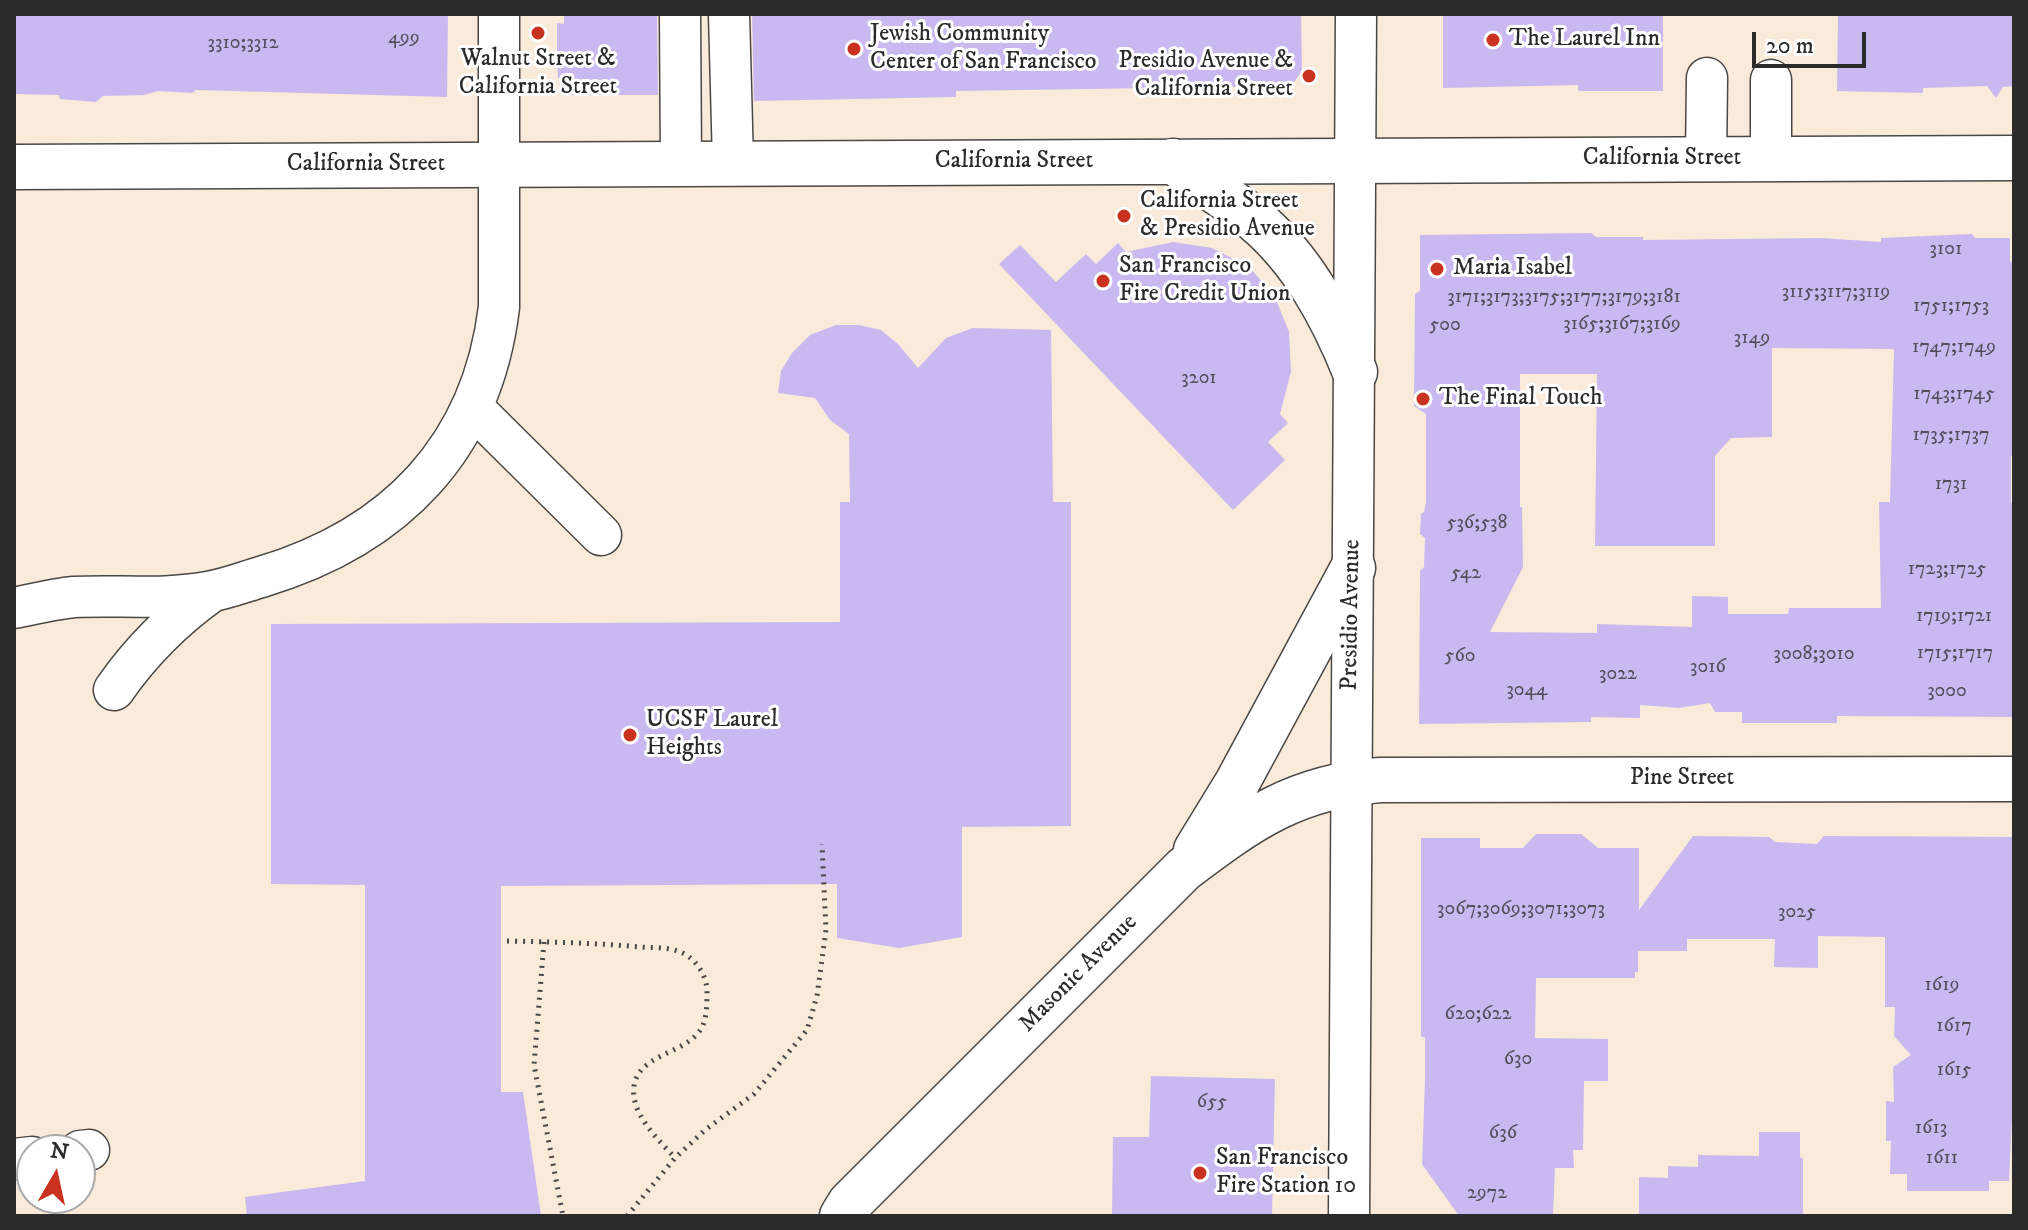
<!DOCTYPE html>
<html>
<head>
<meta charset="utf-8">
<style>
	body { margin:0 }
	#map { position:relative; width:2028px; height:1230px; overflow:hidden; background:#f9eada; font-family:"IM FELL DW Pica",serif }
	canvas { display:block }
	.frame { position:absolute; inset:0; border:16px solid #2b2b2b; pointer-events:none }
	.north { position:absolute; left:16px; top:1134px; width:80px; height:80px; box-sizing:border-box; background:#fff; border:2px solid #aaa; border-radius:50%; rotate:9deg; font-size:22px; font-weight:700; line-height:32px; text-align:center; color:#2b2b2b }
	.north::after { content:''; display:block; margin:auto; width:28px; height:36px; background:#c8321e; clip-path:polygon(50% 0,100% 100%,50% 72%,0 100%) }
	.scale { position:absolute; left:1752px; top:32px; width:114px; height:36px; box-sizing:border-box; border:4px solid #2b2b2b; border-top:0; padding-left:10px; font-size:24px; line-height:28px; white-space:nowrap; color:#2b2b2b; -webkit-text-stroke:6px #fff; paint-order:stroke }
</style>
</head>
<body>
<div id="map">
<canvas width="2028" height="1230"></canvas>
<div class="frame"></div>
<div class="north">N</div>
<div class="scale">20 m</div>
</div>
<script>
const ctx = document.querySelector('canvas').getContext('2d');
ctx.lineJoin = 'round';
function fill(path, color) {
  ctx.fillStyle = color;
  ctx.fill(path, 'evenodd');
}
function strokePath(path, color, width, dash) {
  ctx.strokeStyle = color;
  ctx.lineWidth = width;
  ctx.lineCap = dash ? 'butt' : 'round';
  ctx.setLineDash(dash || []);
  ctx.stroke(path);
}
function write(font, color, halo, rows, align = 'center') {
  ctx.font = font + ' "IM FELL DW Pica",serif';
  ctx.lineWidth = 6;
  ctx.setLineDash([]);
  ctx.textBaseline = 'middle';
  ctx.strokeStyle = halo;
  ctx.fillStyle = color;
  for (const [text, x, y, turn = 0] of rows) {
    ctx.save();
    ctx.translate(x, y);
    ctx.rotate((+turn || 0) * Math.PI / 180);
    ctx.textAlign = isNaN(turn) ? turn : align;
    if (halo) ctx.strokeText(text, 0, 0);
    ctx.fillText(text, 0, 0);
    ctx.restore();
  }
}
fill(new Path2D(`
	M 14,14 L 448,14 L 447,97 L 196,90 L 192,93 L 158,91 L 144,95 L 103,96 L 96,102 L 60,99 L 59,95 L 14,94 Z
	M 564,14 L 657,14 L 658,95 L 564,95 L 565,78 L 558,78 L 557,54 L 557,23 L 564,24 Z
	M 752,14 L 1301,14 L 1302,71 L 1294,82 L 1285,86 L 956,91 L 956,97 L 754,101 Z
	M 1443,14 L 1663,14 L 1663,91 L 1578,91 L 1578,85 L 1443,88 Z
	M 1838,14 L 2014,14 L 2014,86 L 2003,87 L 1996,98 L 1987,86 L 1923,88 L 1923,93 L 1837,91 Z
	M 1591,233 L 1596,237 L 1643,237 L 1643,240 L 1821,238 L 1881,242 L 1881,238 L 1972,234 L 1975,238 L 2010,238 L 2010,261 L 2014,264 L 2014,453 L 2011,456 L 2011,503 L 2014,504 L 2014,717 L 1837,716 L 1837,723 L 1742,723 L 1742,712 L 1715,712 L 1710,703 L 1679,708 L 1640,705 L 1640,718 L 1591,717 L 1591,722 L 1419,724 L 1420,571 L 1424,567 L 1425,538 L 1420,534 L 1421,514 L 1424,512 L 1426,502 L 1426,414 L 1414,406 L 1415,294 L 1420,291 L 1420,235 ZM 1772,348 L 1894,349 L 1890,502 L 1879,502 L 1881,608 L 1789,608 L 1788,614 L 1728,614 L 1728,597 L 1692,596 L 1692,627 L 1597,624 L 1597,633 L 1490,632 L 1523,567 L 1522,507 L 1520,507 L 1520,374 L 1597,374 L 1595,546 L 1715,546 L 1715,456 L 1731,438 L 1772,437 Z
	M 1173,242 L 1212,248 L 1249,267 L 1274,295 L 1289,332 L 1291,372 L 1280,414 L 1288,423 L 1268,442 L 1285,460 L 1233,510 L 999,264 L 1020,245 L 1056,282 L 1086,254 L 1096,264 L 1118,243 L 1126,252 Z
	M 836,325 L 859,325 L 881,330 L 898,344 L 918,368 L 946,338 L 973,328 L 1051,330 L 1053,502 L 1071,502 L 1071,826 L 962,827 L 962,937 L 899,948 L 837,938 L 837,884 L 501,886 L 501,1092 L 523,1092 L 541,1216 L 247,1216 L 245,1197 L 365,1181 L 365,885 L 271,884 L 271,624 L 840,622 L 840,502 L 850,502 L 849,434 L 830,420 L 815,398 L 778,393 L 781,371 L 792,353 L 810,335 Z
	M 1536,834 L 1581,834 L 1598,848 L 1639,848 L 1639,910 L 1693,836 L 1769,837 L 1775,842 L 1817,844 L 1824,836 L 2014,837 L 2014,1116 L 2012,1116 L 2009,1181 L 1989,1181 L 1989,1191 L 1907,1191 L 1907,1174 L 1890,1174 L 1891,1141 L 1886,1141 L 1886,1101 L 1894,1102 L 1893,1067 L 1911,1055 L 1894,1036 L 1895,1007 L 1885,1007 L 1885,937 L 1818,936 L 1818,968 L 1774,967 L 1775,939 L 1687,939 L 1687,951 L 1638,951 L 1638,972 L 1635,972 L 1635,978 L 1536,978 L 1535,1038 L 1608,1039 L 1608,1081 L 1584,1081 L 1583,1150 L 1573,1150 L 1574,1168 L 1555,1168 L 1553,1216 L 1459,1216 L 1422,1164 L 1425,1081 L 1425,1037 L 1421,1037 L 1421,838 L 1480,838 L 1480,848 L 1523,848 Z
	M 1151,1076 L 1275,1079 L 1272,1216 L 1112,1216 L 1113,1137 L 1149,1137 Z
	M 1759,1132 L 1800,1132 L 1800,1157 L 1803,1159 L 1803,1216 L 1639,1216 L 1639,1177 L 1668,1178 L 1668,1166 L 1698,1167 L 1698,1155 L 1759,1156 Z`), '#c9b9f0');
const minor = new Path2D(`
	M 680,14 L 681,163
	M 729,14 L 733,163
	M 1706,159 L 1707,78
	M 1771,159 L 1771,80
	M 473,408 L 601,535
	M 14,608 C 34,604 54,599 74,597 C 119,595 164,600 208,592 C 226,589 244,582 261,577 C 395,537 482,448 499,307 L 499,14
	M 114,690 C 141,651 172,620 211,592
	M 80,1151 L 89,1150
	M 14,1159 L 32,1157
	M 1349,1216 L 1356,14`);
const major = new Path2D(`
	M 1173,161 C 1199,182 1228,198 1254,219 C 1302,259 1332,315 1355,372
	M 14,167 L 2014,158
	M 1196,850 L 1237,783 L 1353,568
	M 842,1216 L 850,1203 L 1184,869 C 1250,819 1295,787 1380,780 L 2014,779`);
strokePath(minor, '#4a4845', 43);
strokePath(major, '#4a4845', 47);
strokePath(new Path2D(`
	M 507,941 C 552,942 596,943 641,947 C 652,948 667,947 677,951 C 694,955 708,976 707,993 C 707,1006 707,1023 698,1033 C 681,1054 639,1055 634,1086 C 630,1114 659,1140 675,1158
	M 544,942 L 534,1065 L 563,1216
	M 627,1216 L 675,1158 L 705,1130 L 754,1094 L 807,1030 L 817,996 L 826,930 L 822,844`), '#4a4845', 5, [2, 6]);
strokePath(minor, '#fff', 40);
strokePath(major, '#fff', 44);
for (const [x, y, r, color] of [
	[538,33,8,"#c8321e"],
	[1493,40,8,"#c8321e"],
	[854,49,8,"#c8321e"],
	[1309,76,8,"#c8321e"],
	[1124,216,8,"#c8321e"],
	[1437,269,8,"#c8321e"],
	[1103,281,8,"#c8321e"],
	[1423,399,8,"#c8321e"],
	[630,735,8,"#c8321e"],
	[1200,1173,8,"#c8321e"]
]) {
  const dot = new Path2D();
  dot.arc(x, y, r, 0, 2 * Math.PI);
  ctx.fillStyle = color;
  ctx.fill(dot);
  strokePath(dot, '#fff', 3);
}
write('20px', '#524e5c', null, [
	["499",404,39],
	["3310;3312",243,44],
	["3101",1946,250],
	["3115;3117;3119",1836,293],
	["3171;3173;3175;3177;3179;3181",1564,298],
	["1751;1753",1951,307],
	["3165;3167;3169",1622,325],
	["500",1445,326],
	["3149",1752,339],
	["1747;1749",1954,348],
	["3201",1199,379],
	["1743;1745",1954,395],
	["1735;1737",1951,436],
	["1731",1951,485],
	["536;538",1477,524],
	["1723;1725",1947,570],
	["542",1466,574],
	["1719;1721",1954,617],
	["1715;1717",1955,654],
	["3008;3010",1814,655],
	["560",1460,657],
	["3016",1708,668],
	["3022",1618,675],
	["3044",1527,691],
	["3000",1947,692],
	["3067;3069;3071;3073",1521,910],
	["3025",1797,913],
	["1619",1942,986],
	["620;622",1478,1015],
	["1617",1954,1027],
	["630",1518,1060],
	["1615",1954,1071],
	["655",1212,1103],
	["1613",1931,1129],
	["636",1503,1134],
	["1611",1942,1159],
	["2972",1487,1194]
]);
write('24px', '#2b2b2b', '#fff', [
	["Jewish Community",870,35],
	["Center of San Francisco",870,63],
	["The Laurel Inn",1509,40],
	["Walnut Street &",538,60,"center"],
	["California Street",538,88,"center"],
	["Presidio Avenue &",1293,62,"right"],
	["California Street",1293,90,"right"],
	["California Street",1140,202],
	["& Presidio Avenue",1140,230],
	["San Francisco",1119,267],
	["Fire Credit Union",1119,295],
	["Maria Isabel",1453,269],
	["The Final Touch",1439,399],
	["UCSF Laurel",646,721],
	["Heights",646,749],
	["San Francisco",1216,1159],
	["Fire Station 10",1216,1187]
], 'left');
write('24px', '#2b2b2b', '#fff', [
	["California Street",1662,159],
	["California Street",1014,162],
	["California Street",366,165],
	["Presidio Avenue",1352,615,-89],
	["Pine Street",1682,779],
	["Masonic Avenue",1079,974,-45]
]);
</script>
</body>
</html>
